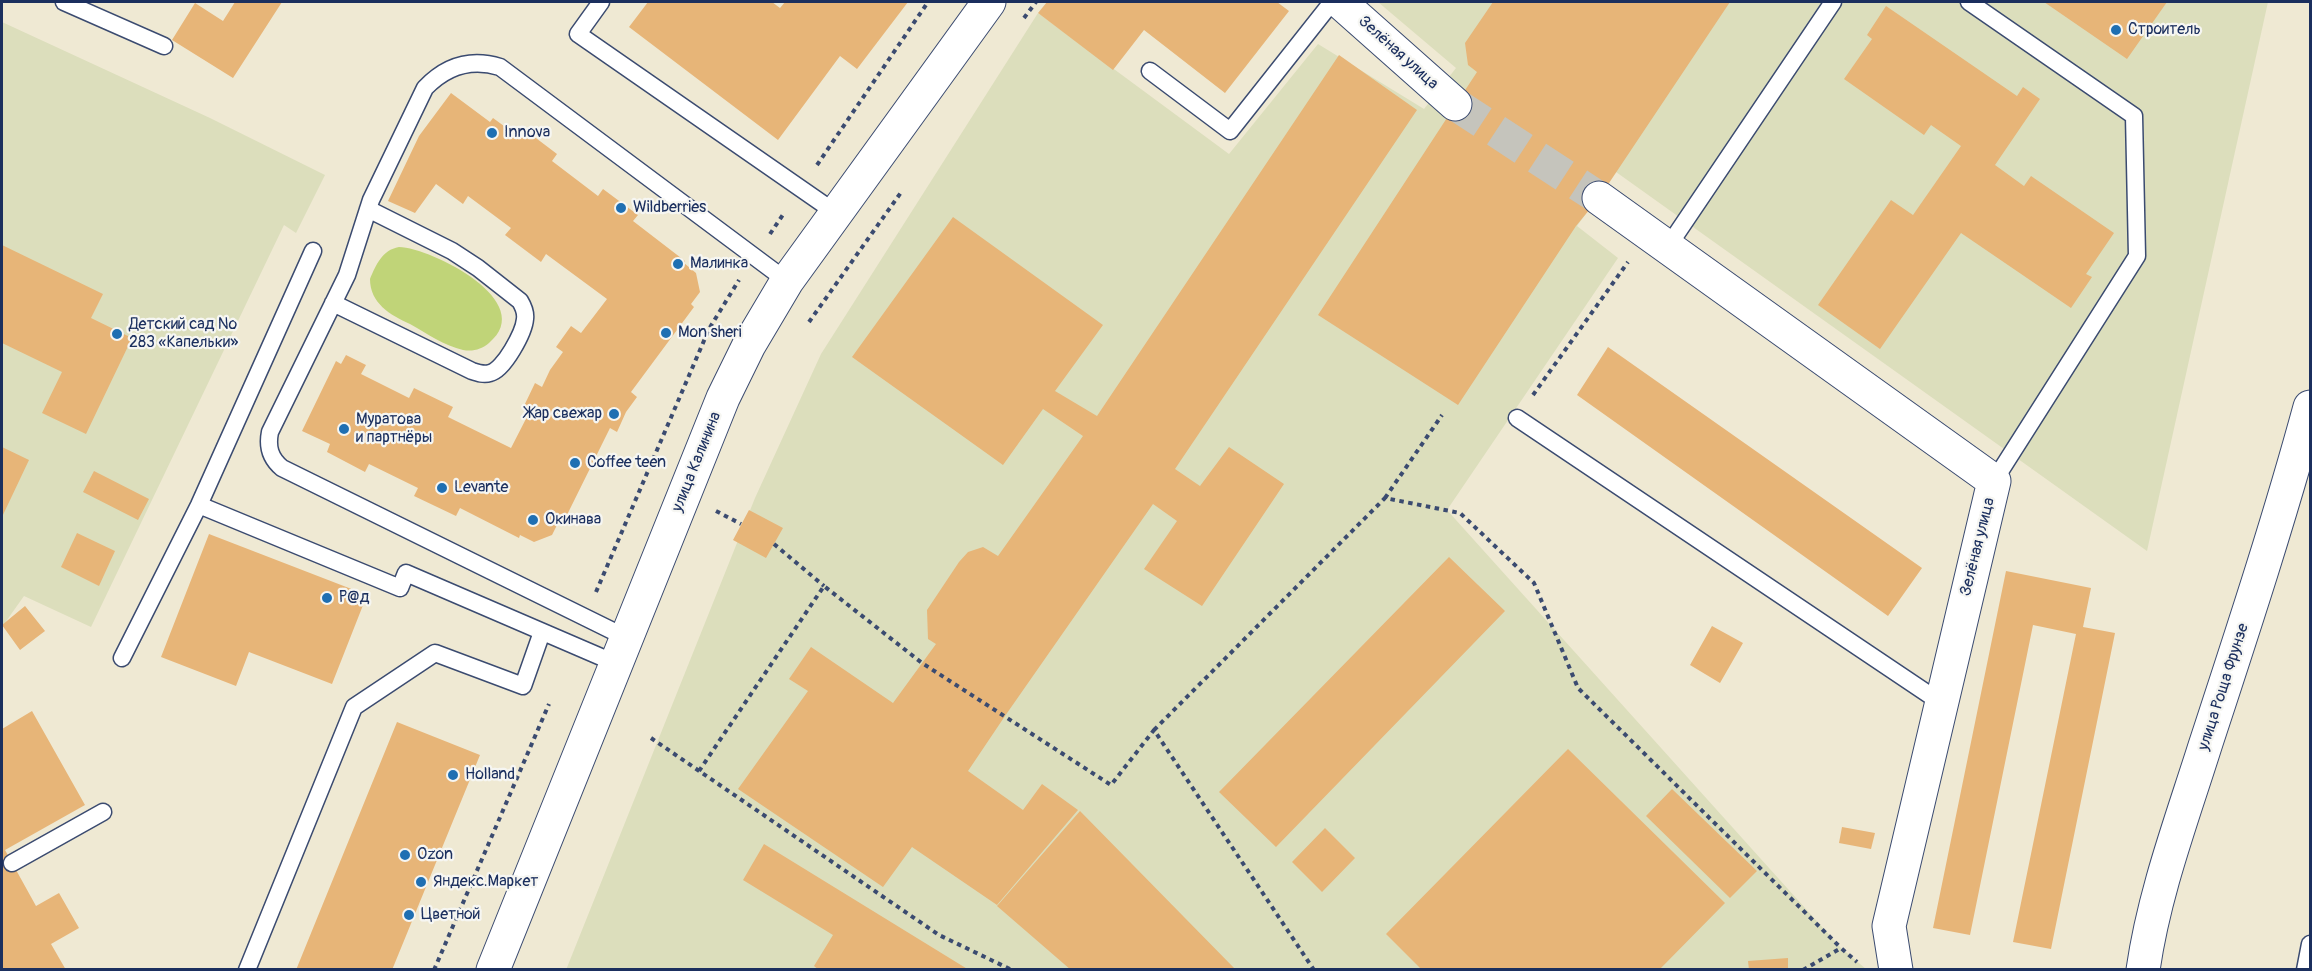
<!DOCTYPE html>
<html>
<head>
<meta charset="utf-8">
<style>
	body { margin:0 }
	#map { position:relative; width:2312px; height:971px; overflow:hidden; background:#efe9d3; font-family:Pangolin,sans-serif }
	canvas { display:block }
	.frame { position:absolute; inset:0; border:3px solid #1b2f5e; pointer-events:none }
</style>
</head>
<body>
<div id="map">
<canvas width="2312" height="971"></canvas>
<div class="frame"></div>
</div>
<script>
const ctx = document.querySelector('canvas').getContext('2d');
ctx.lineJoin = 'round';
function fill(path, color) {
  ctx.fillStyle = color;
  ctx.fill(path, 'evenodd');
}
function strokePath(path, color, width, dash) {
  ctx.strokeStyle = color;
  ctx.lineWidth = width;
  ctx.lineCap = dash ? 'butt' : 'round';
  ctx.setLineDash(dash || []);
  ctx.stroke(path);
}
function write(font, color, halo, rows, align = 'center') {
  ctx.font = font + ' Pangolin,sans-serif';
  ctx.lineWidth = 4.5;
  ctx.setLineDash([]);
  ctx.textBaseline = 'middle';
  ctx.strokeStyle = halo;
  ctx.fillStyle = color;
  for (const [text, x, y, turn = 0] of rows) {
    ctx.save();
    ctx.translate(x, y);
    ctx.rotate((+turn || 0) * Math.PI / 180);
    ctx.textAlign = isNaN(turn) ? turn : align;
    if (halo) ctx.strokeText(text, 0, 0);
    ctx.fillText(text, 0, 0);
    ctx.restore();
  }
}
fill(new Path2D(`
	M 1378,2 L 2268,2 L 2147,551 L 1616,172 L 1577,226 L 1618,258 L 1447,510 L 1841,948 L 1866,969 L 566,970 L 755,498 L 821,354 L 1038,13 L 1229,154 L 1318,44 L 1424,109 L 1456,68 Z
	M 2,22 L 210,118 L 325,175 L 296,233 L 284,225 L 91,627 L 24,596 L 2,627 Z`), '#dcdebc');
fill(new Path2D(`
	M 399,247 C 432,248 539,302 489,343 C 482,349 473,352 463,350 C 445,346 426,333 410,324 C 390,315 370,303 370,279 C 376,265 382,250 399,247 Z`), '#c0d478');
fill(new Path2D(`
	M 235,2 L 282,2 L 233,78 L 172,40 L 195,3 L 223,21 Z
	M 648,2 L 772,2 L 780,8 L 785,2 L 908,2 L 857,69 L 840,56 L 778,140 L 629,27 Z
	M 1047,2 L 1277,2 L 1289,11 L 1225,93 L 1144,30 L 1113,70 L 1038,13 Z
	M 1493,2 L 1730,2 L 1599,198 L 1576,226 L 1458,405 L 1318,315 L 1477,72 L 1468,65 L 1465,43 Z
	M 2044,2 L 2167,2 L 2127,59 Z
	M 1886,6 L 2017,96 L 2023,87 L 2040,99 L 1995,165 L 2024,186 L 2031,176 L 2114,233 L 2086,274 L 2092,277 L 2071,308 L 1961,233 L 1880,349 L 1818,305 L 1891,200 L 1913,215 L 1961,146 L 1931,125 L 1924,135 L 1844,79 L 1872,39 L 1867,35 Z
	M 1339,55 L 1417,110 L 1175,469 L 1200,486 L 1229,447 L 1284,484 L 1202,606 L 1144,569 L 1177,521 L 1153,504 L 1005,716 L 968,771 L 1023,810 L 1042,784 L 1078,810 L 997,905 L 912,847 L 883,887 L 738,789 L 808,691 L 789,679 L 811,647 L 893,703 L 936,644 L 928,639 L 927,610 L 959,562 L 968,552 L 983,547 L 998,556 L 1083,436 L 1043,409 L 1003,465 L 852,357 L 953,217 L 1103,325 L 1055,391 L 1097,416 Z
	M 451,93 L 490,122 L 493,118 L 519,137 L 524,129 L 557,154 L 552,161 L 598,196 L 603,189 L 638,215 L 633,221 L 685,261 L 684,263 L 696,273 L 700,292 L 691,304 L 694,307 L 631,392 L 637,397 L 626,412 L 617,432 L 610,428 L 563,523 L 559,521 L 552,535 L 534,542 L 520,535 L 519,538 L 460,508 L 456,516 L 414,496 L 418,488 L 369,464 L 365,472 L 327,452 L 330,444 L 302,431 L 336,361 L 341,364 L 346,355 L 366,365 L 361,374 L 409,398 L 414,388 L 453,407 L 448,417 L 511,448 L 531,409 L 524,406 L 535,383 L 542,387 L 550,370 L 563,352 L 556,347 L 571,326 L 581,333 L 607,299 L 546,254 L 541,262 L 505,235 L 511,228 L 468,196 L 463,204 L 436,184 L 415,213 L 388,201 L 419,136 Z
	M 2,245 L 103,294 L 91,318 L 132,338 L 86,434 L 42,413 L 62,372 L 2,343 Z
	M 1608,347 L 1922,568 L 1888,616 L 1577,395 Z
	M 2,447 L 29,460 L 2,517 Z
	M 94,471 L 149,499 L 138,520 L 83,492 Z
	M 749,510 L 783,528 L 766,558 L 733,540 Z
	M 77,533 L 115,551 L 99,586 L 61,567 Z
	M 209,534 L 367,595 L 332,684 L 249,652 L 236,686 L 161,657 Z
	M 1449,557 L 1505,611 L 1276,847 L 1219,792 Z
	M 2006,571 L 2091,588 L 2083,627 L 2115,633 L 2051,949 L 2013,942 L 2076,634 L 2033,625 L 1970,935 L 1933,928 Z
	M 25,606 L 45,631 L 20,650 L 2,625 Z
	M 1712,626 L 1743,643 L 1720,683 L 1690,665 Z
	M 32,711 L 85,805 L 5,850 L 36,906 L 59,893 L 79,928 L 51,944 L 66,970 L 2,970 L 2,729 Z
	M 397,722 L 480,755 L 392,970 L 296,970 Z
	M 1568,749 L 1725,903 L 1659,970 L 1422,970 L 1386,934 Z
	M 1672,789 L 1757,871 L 1730,898 L 1646,816 Z
	M 1080,811 L 1236,970 L 1071,970 L 997,906 Z
	M 1842,827 L 1875,833 L 1871,849 L 1839,843 Z
	M 1325,828 L 1355,858 L 1322,892 L 1292,862 Z
	M 764,844 L 969,970 L 819,970 L 814,966 L 833,935 L 743,880 Z
	M 1788,958 L 1788,970 L 1749,970 L 1748,961 Z`), '#e7b578');
strokePath(new Path2D(`
	M 1455,104 L 1599,198`), '#c5c4bc', 33, [33, 16]);
const service = new Path2D(`
	M 64,2 L 164,46
	M 601,2 L 578,34 L 836,213
	M 1969,2 L 2134,116 L 2137,256 L 1994,481
	M 1150,71 L 1230,131 L 1332,2
	M 1667,248 L 1833,2
	M 333,303 L 472,371 C 478,373 484,375 490,373 C 504,370 524,332 525,319 C 526,312 523,306 520,301 L 478,268 L 452,251 L 368,209
	M 1517,418 L 1940,702
	M 199,505 L 400,588 L 406,573 L 615,663
	M 625,637 L 282,468 C 270,458 267,447 270,432 L 347,275 L 371,200 L 425,88 C 446,66 471,58 500,67 L 787,281
	M 122,658 L 199,505 L 313,251
	M 12,863 L 103,812
	M 247,970 L 354,707 L 435,653 L 523,686 L 542,632
	M 2305,970 L 2310,944`);
const minor = new Path2D(`
	M 1340,2 L 1455,104
	M 1599,198 L 1994,481 L 1889,926 L 1896,970
	M 493,970 L 723,398 L 749,345 L 787,281 L 989,2`);
const secondary = new Path2D(`
	M 2143,970 C 2154,893 2182,819 2205,746 C 2242,633 2279,521 2310,407`);
strokePath(service, '#3b4b70', 19);
strokePath(minor, '#3b4b70', 35);
strokePath(secondary, '#3b4b70', 35);
strokePath(new Path2D(`
	M 1024,18 L 1036,2
	M 817,165 L 928,2
	M 770,234 L 784,213
	M 809,322 L 902,191
	M 1533,395 L 1628,262
	M 1385,498 L 1442,415
	M 716,511 L 741,524
	M 774,544 L 824,586
	M 596,592 L 709,329 L 739,280
	M 1154,730 L 1385,498 L 1460,513 L 1534,583 L 1578,688 L 1841,948
	M 651,738 L 939,935 L 1012,970
	M 699,771 L 824,586 L 922,663 L 1111,785 L 1154,730 L 1314,970
	M 434,970 L 549,704
	M 1803,970 L 1841,948 L 1857,962`), '#3b4b70', 4, [4.5, 4.5]);
strokePath(service, '#fff', 16);
strokePath(minor, '#fff', 33);
strokePath(secondary, '#fff', 33);
for (const [x, y, r, color] of [
	[2116,30,6,"#1f6fb2"],
	[492,133,6,"#1f6fb2"],
	[621,208,6,"#1f6fb2"],
	[678,264,6,"#1f6fb2"],
	[666,333,6,"#1f6fb2"],
	[117,334,6,"#1f6fb2"],
	[614,414,6,"#1f6fb2"],
	[344,429,6,"#1f6fb2"],
	[575,463,6,"#1f6fb2"],
	[442,488,6,"#1f6fb2"],
	[533,520,6,"#1f6fb2"],
	[327,598,6,"#1f6fb2"],
	[453,775,6,"#1f6fb2"],
	[405,855,6,"#1f6fb2"],
	[421,882,6,"#1f6fb2"],
	[409,915,6,"#1f6fb2"]
]) {
  const dot = new Path2D();
  dot.arc(x, y, r, 0, 2 * Math.PI);
  ctx.fillStyle = color;
  ctx.fill(dot);
  strokePath(dot, '#f6f6f2', 2);
}
write('16px', '#1b2f5e', '#f6f6f2', [
	["Строитель",2128,30],
	["Innova",504,133],
	["Wildberries",633,208],
	["Малинка",690,264],
	["Детский сад №",129,325],
	["283 «Капельки»",129,343],
	["Mon sheri",678,333],
	["Жар свежар",602,414,"right"],
	["Муратова",356,420],
	["и партнёры",356,438],
	["Coffee teen",587,463],
	["Levante",454,488],
	["Окинава",545,520],
	["Р@д",339,598],
	["Holland",465,775],
	["Ozon",417,855],
	["Яндекс.Маркет",433,882],
	["Цветной",421,915]
], 'left');
write('16px', '#1b2f5e', '#f6f6f2', [
	["Зелёная улица",1398,53,42],
	["улица Калинина",697,462,-68],
	["Зелёная улица",1978,547,-76],
	["улица Роща Фрунзе",2224,687,-72]
]);
</script>
</body>
</html>
